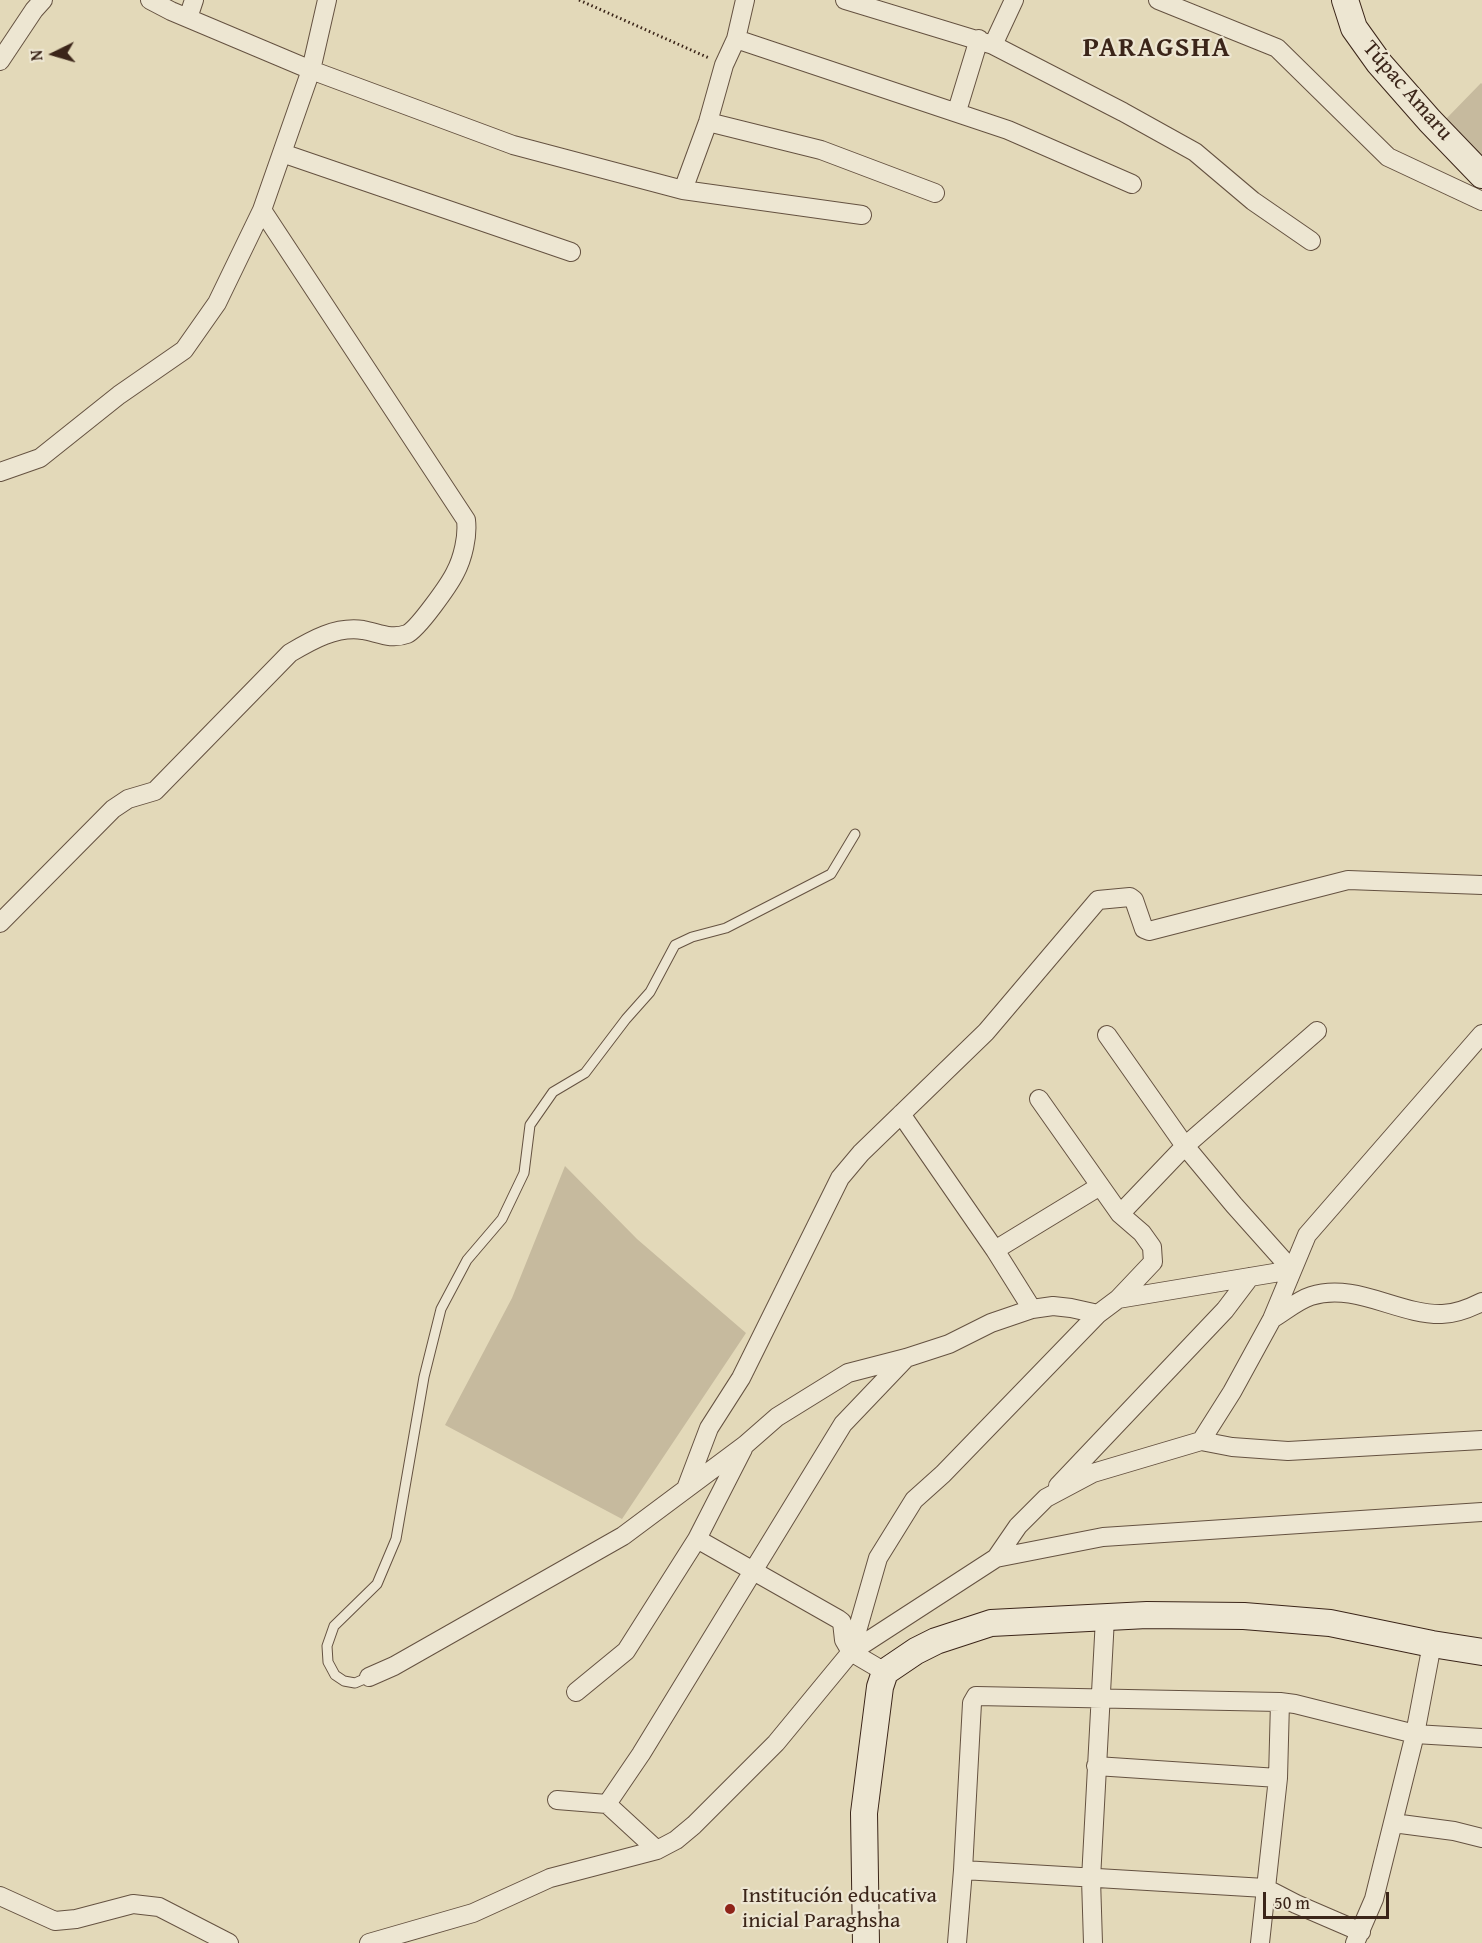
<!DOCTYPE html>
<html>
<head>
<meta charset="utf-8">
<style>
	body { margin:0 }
	#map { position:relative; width:1482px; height:1943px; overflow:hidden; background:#e3d9b9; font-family:"Gentium Book Plus",serif }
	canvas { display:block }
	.north { position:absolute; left:24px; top:24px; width:60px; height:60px; -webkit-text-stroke:4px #ede6d2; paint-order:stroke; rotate:265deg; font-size:16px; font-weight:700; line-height:24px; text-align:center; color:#3b2519 }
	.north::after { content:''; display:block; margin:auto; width:21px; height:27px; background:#3b2519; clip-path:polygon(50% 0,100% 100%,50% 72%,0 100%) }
	.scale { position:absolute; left:1263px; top:1892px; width:126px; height:27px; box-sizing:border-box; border:3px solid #3b2519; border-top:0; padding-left:8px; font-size:18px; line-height:21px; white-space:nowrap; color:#3b2519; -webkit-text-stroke:4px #ede6d2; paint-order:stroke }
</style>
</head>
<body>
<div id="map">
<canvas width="1482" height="1943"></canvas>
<div class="north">N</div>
<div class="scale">50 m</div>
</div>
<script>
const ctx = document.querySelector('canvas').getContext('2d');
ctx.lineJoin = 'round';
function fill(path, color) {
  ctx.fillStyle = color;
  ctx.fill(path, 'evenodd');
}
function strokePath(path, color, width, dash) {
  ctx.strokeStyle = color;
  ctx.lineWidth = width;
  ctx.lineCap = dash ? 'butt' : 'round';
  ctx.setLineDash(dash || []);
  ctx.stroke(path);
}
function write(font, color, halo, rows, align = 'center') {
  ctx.font = font + ' "Gentium Book Plus",serif';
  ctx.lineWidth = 4.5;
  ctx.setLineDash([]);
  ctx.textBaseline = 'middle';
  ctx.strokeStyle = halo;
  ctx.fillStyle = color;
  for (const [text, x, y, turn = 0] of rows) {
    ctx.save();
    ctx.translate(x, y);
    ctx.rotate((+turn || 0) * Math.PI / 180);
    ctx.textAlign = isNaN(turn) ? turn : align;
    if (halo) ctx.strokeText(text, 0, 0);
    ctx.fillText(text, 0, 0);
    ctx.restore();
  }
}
fill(new Path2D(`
	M 1481,83 L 1482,84 L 1482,156 L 1445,120 Z
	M 565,1166 L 637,1239 L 746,1333 L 622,1519 L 445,1425 L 512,1298 Z`), '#c6ba9e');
const lane = new Path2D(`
	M 369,1677 L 355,1683 L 344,1681 L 335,1675 L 328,1662 L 327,1646 L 334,1626 L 377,1584 L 396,1539 L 424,1377 L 441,1309 L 467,1260 L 502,1219 L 524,1173 L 530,1125 L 553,1092 L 585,1073 L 626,1019 L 650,992 L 675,945 L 692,937 L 726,928 L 831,874 L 855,834`);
const street = new Path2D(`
	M 150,0 L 171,11 L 311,70 L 513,145 L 683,190 L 708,122 L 724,65 L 736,39 L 745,0
	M 845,0 L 993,45 L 1123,112 L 1195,152 L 1253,201 L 1311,241
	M 1158,0 L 1277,48 L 1388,157 L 1482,201
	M 188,18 L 194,0
	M 736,39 L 1008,130 L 1132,184
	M 993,45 L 1014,0
	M 0,61 L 34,10 L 43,0
	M 957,111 L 979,39
	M 708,122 L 821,150 L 935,193
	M 282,153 L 571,252
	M 683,190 L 862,215
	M 0,472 L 40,458 L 119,395 L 184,350 L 217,303 L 262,210 L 311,70 L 327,0
	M 0,923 L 113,809 L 128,799 L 155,791 L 290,653 C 312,640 336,626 363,630 C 379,633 391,640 407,634 C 418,629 449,585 455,573 C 463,558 468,536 466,520 L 262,210
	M 1107,1035 L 1185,1146 L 1234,1205 L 1292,1270
	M 1039,1099 L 1120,1214 L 1142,1233 L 1152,1247 L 1153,1262 L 1118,1299
	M 901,1114 L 995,1250 L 1032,1309
	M 1120,1214 L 1185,1146 L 1317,1031
	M 995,1250 L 1100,1186
	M 1272,1319 C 1284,1312 1298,1300 1311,1296 C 1356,1282 1398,1315 1442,1314 C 1456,1314 1470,1308 1482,1302
	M 1201,1441 L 1232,1392 L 1272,1319 L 1307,1235 L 1482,1034
	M 687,1486 L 709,1428 L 741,1378 L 840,1178 L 861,1153 L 986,1032 L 1098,900 L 1130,897 L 1134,900 L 1144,929 L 1149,931 L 1348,880 L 1482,885
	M 1058,1486 L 1225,1310 L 1250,1277
	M 697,1539 L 743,1449
	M 996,1558 L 1018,1526 L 1046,1498 L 1093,1473 L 1201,1441 L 1232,1447 L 1288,1451 L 1482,1440
	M 885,1672 L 851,1652 L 878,1558 L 914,1500 L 943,1474 L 1098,1314 L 1118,1299 L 1292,1270
	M 369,1677 L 394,1666 L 623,1536 L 745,1445 L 777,1417 L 848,1373 L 906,1358 L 949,1344 L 991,1323 L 1032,1309 L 1053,1306 L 1071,1308 L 1098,1314
	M 576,1692 L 626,1651 L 697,1539 L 838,1619 L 842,1622 L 844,1640 L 851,1652
	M 1096,1766 L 1278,1778
	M 557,1800 L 607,1804 L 657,1850
	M 607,1804 L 641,1754 L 843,1424 L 906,1358
	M 1393,1823 L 1454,1831 L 1482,1838
	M 963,1870 L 1265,1888 L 1296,1904 L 1361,1932
	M 0,1896 L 55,1921 L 76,1919 L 133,1904 L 159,1907 L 229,1943
	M 369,1943 L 473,1913 L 550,1878 L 657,1850 L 676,1840 L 694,1825 L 776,1743 L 851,1652 L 996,1558 L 1103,1537 L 1482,1512
	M 957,1943 L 963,1870 L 972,1703 L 976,1696 L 1280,1702 L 1295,1704 L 1415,1734 L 1482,1738
	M 1093,1943 L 1091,1879 L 1105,1618
	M 1260,1943 L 1278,1778 L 1280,1702
	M 1355,1943 L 1374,1899 L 1415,1734 L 1432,1644`);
const secondary = new Path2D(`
	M 1345,0 L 1354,28 L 1379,63 L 1430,121 L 1482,175
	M 866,1943 L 864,1813 L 880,1687 L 885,1672 L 916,1651 L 936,1641 L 991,1623 L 1147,1615 L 1244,1616 L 1330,1623 L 1432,1644 L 1482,1652`);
strokePath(lane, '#655241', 11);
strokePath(street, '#655241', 20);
strokePath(secondary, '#3b2519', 28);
strokePath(new Path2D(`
	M 579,0 L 709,58`), '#3b2519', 3, [1.5, 3]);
strokePath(lane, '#ede6d2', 9);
strokePath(street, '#ede6d2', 18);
strokePath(secondary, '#ede6d2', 26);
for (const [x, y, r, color] of [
	[730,1909,6,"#8f2418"]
]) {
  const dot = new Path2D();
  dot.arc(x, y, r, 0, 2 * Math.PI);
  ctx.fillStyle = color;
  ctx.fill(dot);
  strokePath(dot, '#ede6d2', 2);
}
write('22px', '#3b2519', '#ede6d2', [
	["Túpac Amaru",1407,91,49]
]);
write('22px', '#3b2519', '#ede6d2', [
	["Institución educativa",742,1896],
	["inicial Paraghsha",742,1921]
], 'left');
ctx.letterSpacing = '1.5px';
write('bold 28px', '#3b2519', '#ede6d2', [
	["PARAGSHA",1157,49]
]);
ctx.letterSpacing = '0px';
</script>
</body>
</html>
